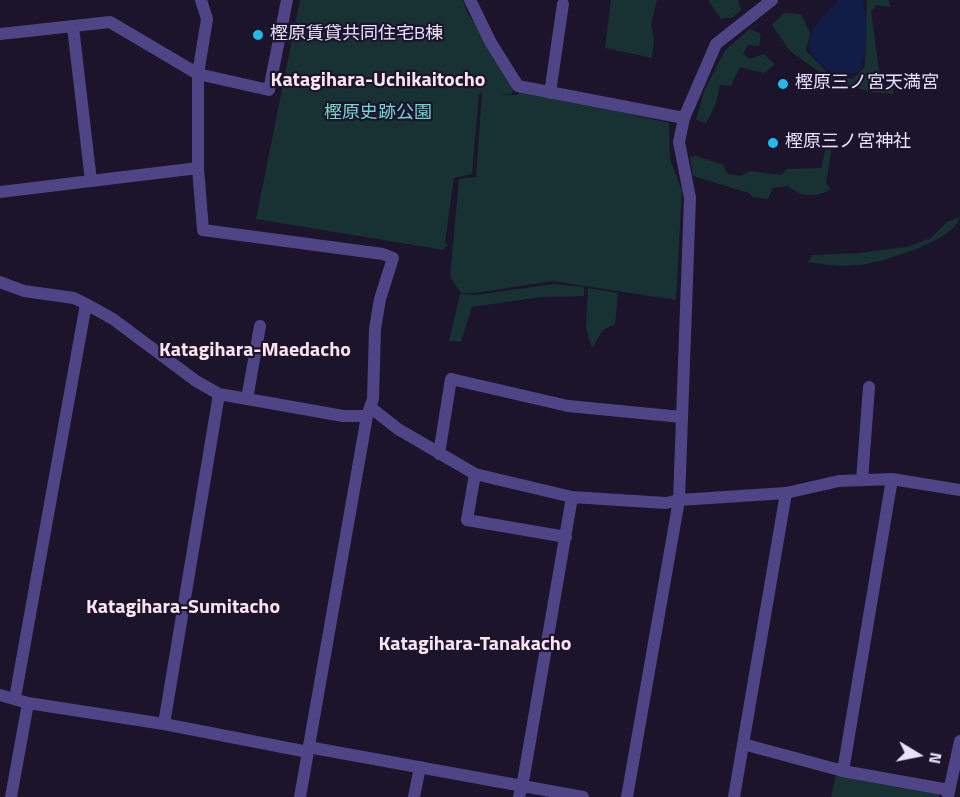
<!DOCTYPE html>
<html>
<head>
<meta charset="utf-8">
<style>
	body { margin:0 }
	#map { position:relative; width:960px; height:797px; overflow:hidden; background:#1b142b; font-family:"Titillium Web",sans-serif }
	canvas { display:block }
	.north { position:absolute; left:888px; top:725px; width:60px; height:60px; -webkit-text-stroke:4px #1b142b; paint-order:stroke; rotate:100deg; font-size:16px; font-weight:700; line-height:24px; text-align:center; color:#e8e1fc }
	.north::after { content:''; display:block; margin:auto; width:21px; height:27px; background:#e8e1fc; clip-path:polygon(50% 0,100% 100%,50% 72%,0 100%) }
</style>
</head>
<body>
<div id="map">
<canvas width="960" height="797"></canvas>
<div class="north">N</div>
</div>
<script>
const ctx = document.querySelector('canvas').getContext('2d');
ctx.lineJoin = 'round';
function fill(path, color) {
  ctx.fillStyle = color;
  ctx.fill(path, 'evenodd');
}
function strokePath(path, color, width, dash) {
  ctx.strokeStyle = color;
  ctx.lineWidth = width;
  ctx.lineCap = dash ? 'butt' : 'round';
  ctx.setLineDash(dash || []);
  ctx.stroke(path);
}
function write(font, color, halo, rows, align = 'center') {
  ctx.font = font + ' "Titillium Web","Noto Sans JP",sans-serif';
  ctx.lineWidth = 4.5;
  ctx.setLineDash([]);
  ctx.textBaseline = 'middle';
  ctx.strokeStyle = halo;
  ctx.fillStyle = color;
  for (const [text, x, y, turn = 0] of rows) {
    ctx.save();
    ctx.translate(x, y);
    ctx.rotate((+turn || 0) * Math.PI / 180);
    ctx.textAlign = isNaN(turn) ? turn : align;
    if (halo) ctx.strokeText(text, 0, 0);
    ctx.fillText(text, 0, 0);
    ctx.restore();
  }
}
fill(new Path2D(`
	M 300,0 L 463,0 L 467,12 L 514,83 L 512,94 L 498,94 L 516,95 L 524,90 L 669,123 L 670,159 L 682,191 L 676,300 L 552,281 L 475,293 L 461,293 L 450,277 L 459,179 L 476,177 L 482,93 L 479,94 L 472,174 L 454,178 L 445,242 L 448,246 L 445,247 L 444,250 L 256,219 Z
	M 611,0 L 657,0 L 651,24 L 654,40 L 652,58 L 605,48 Z
	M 708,0 L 738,0 L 741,10 L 733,17 L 721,19 Z
	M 867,0 L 889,0 L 890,7 L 877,5 L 871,11 L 881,84 L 894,88 L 893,94 L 872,92 L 832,81 L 790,51 L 772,25 L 784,13 L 801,14 L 810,33 L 806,51 L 828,73 L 853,79 L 865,66 Z
	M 750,29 L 761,34 L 759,46 L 748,45 L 743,54 L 750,59 L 764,54 L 775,64 L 764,73 L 740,67 L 731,86 L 720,85 L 716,103 L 706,123 L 696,120 L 704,91 L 725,50 Z
	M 834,134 L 826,183 L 831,189 C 817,198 800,197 788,186 L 773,188 L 768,199 L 753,197 L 749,193 L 693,176 L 690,157 L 696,156 L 722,164 L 728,174 L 741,176 L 750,171 L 781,175 L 787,169 L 821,168 L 828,137 Z
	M 960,217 C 956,240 881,263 859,265 C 841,267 825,265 808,262 L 813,255 L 859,253 L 907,247 L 931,238 L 947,222 Z
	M 554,284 L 584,287 L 584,296 L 541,297 L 472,307 L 461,342 L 449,341 L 460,294 L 475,295 Z
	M 588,288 L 618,293 L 615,324 L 603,330 L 592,348 L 586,328 Z
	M 837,770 L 940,790 L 939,797 L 831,797 Z`), '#183234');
fill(new Path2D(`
	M 838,0 L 862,0 C 869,29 868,41 860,70 C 854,72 848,76 842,75 C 829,73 809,58 809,44 C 810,26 828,12 838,0 Z`), '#111d47');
strokePath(new Path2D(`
	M 201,0 L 207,19 L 198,74 L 198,168 L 203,230 L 383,254 L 393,258 L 380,299 L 375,329 L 373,399 L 367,416 L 300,797
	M 470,0 L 491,43 L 518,86 L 684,118
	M 73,27 L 91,181
	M 0,34 L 110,22 L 198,74 L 269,90 L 287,0
	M 550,93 L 563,4
	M 0,192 L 198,168
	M 0,282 L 24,291 L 74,298 L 86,304 L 113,319 L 196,381 L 219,394 L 343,416 L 367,416
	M 247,399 L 260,326
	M 370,407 L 398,429 L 475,474 L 572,497 L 666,503 L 679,500 L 786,493 L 839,481 L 892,479 L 960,490
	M 439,454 L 451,379 L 568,406 L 682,417
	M 475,474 L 467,520 L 566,537
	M 862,480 L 869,387
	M 0,695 L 28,703 L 164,724 L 308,752
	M 15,698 L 86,304
	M 164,724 L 219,394
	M 743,744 L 843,771 L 949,790
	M 308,747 L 583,797
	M 843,771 L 892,479
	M 948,796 L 960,741
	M 11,797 L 28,703
	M 414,797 L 420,767
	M 519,797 L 524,776 L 572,497
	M 627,797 L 679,500 L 690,198 L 679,142 L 684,118 L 716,44 L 772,0
	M 734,797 L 786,493`), '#4f4485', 12);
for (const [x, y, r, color] of [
	[258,35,6,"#1fbbea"],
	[783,84,6,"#1fbbea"],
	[773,143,6,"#1fbbea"]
]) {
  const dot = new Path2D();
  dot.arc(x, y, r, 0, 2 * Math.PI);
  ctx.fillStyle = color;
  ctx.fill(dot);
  strokePath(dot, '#1b142b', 2);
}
write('18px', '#e8e1fc', '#1b142b', [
	["樫原賃貸共同住宅B棟",270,35],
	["樫原三ノ宮天満宮",795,84],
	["樫原三ノ宮神社",785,143]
], 'left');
write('18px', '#72d7cc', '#1b142b', [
	["樫原史跡公園",378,114]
]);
write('bold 20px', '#fce3f0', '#1b142b', [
	["Katagihara-Uchikaitocho",378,81],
	["Katagihara-Maedacho",255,351],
	["Katagihara-Sumitacho",183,608],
	["Katagihara-Tanakacho",475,645]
]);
</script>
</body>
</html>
